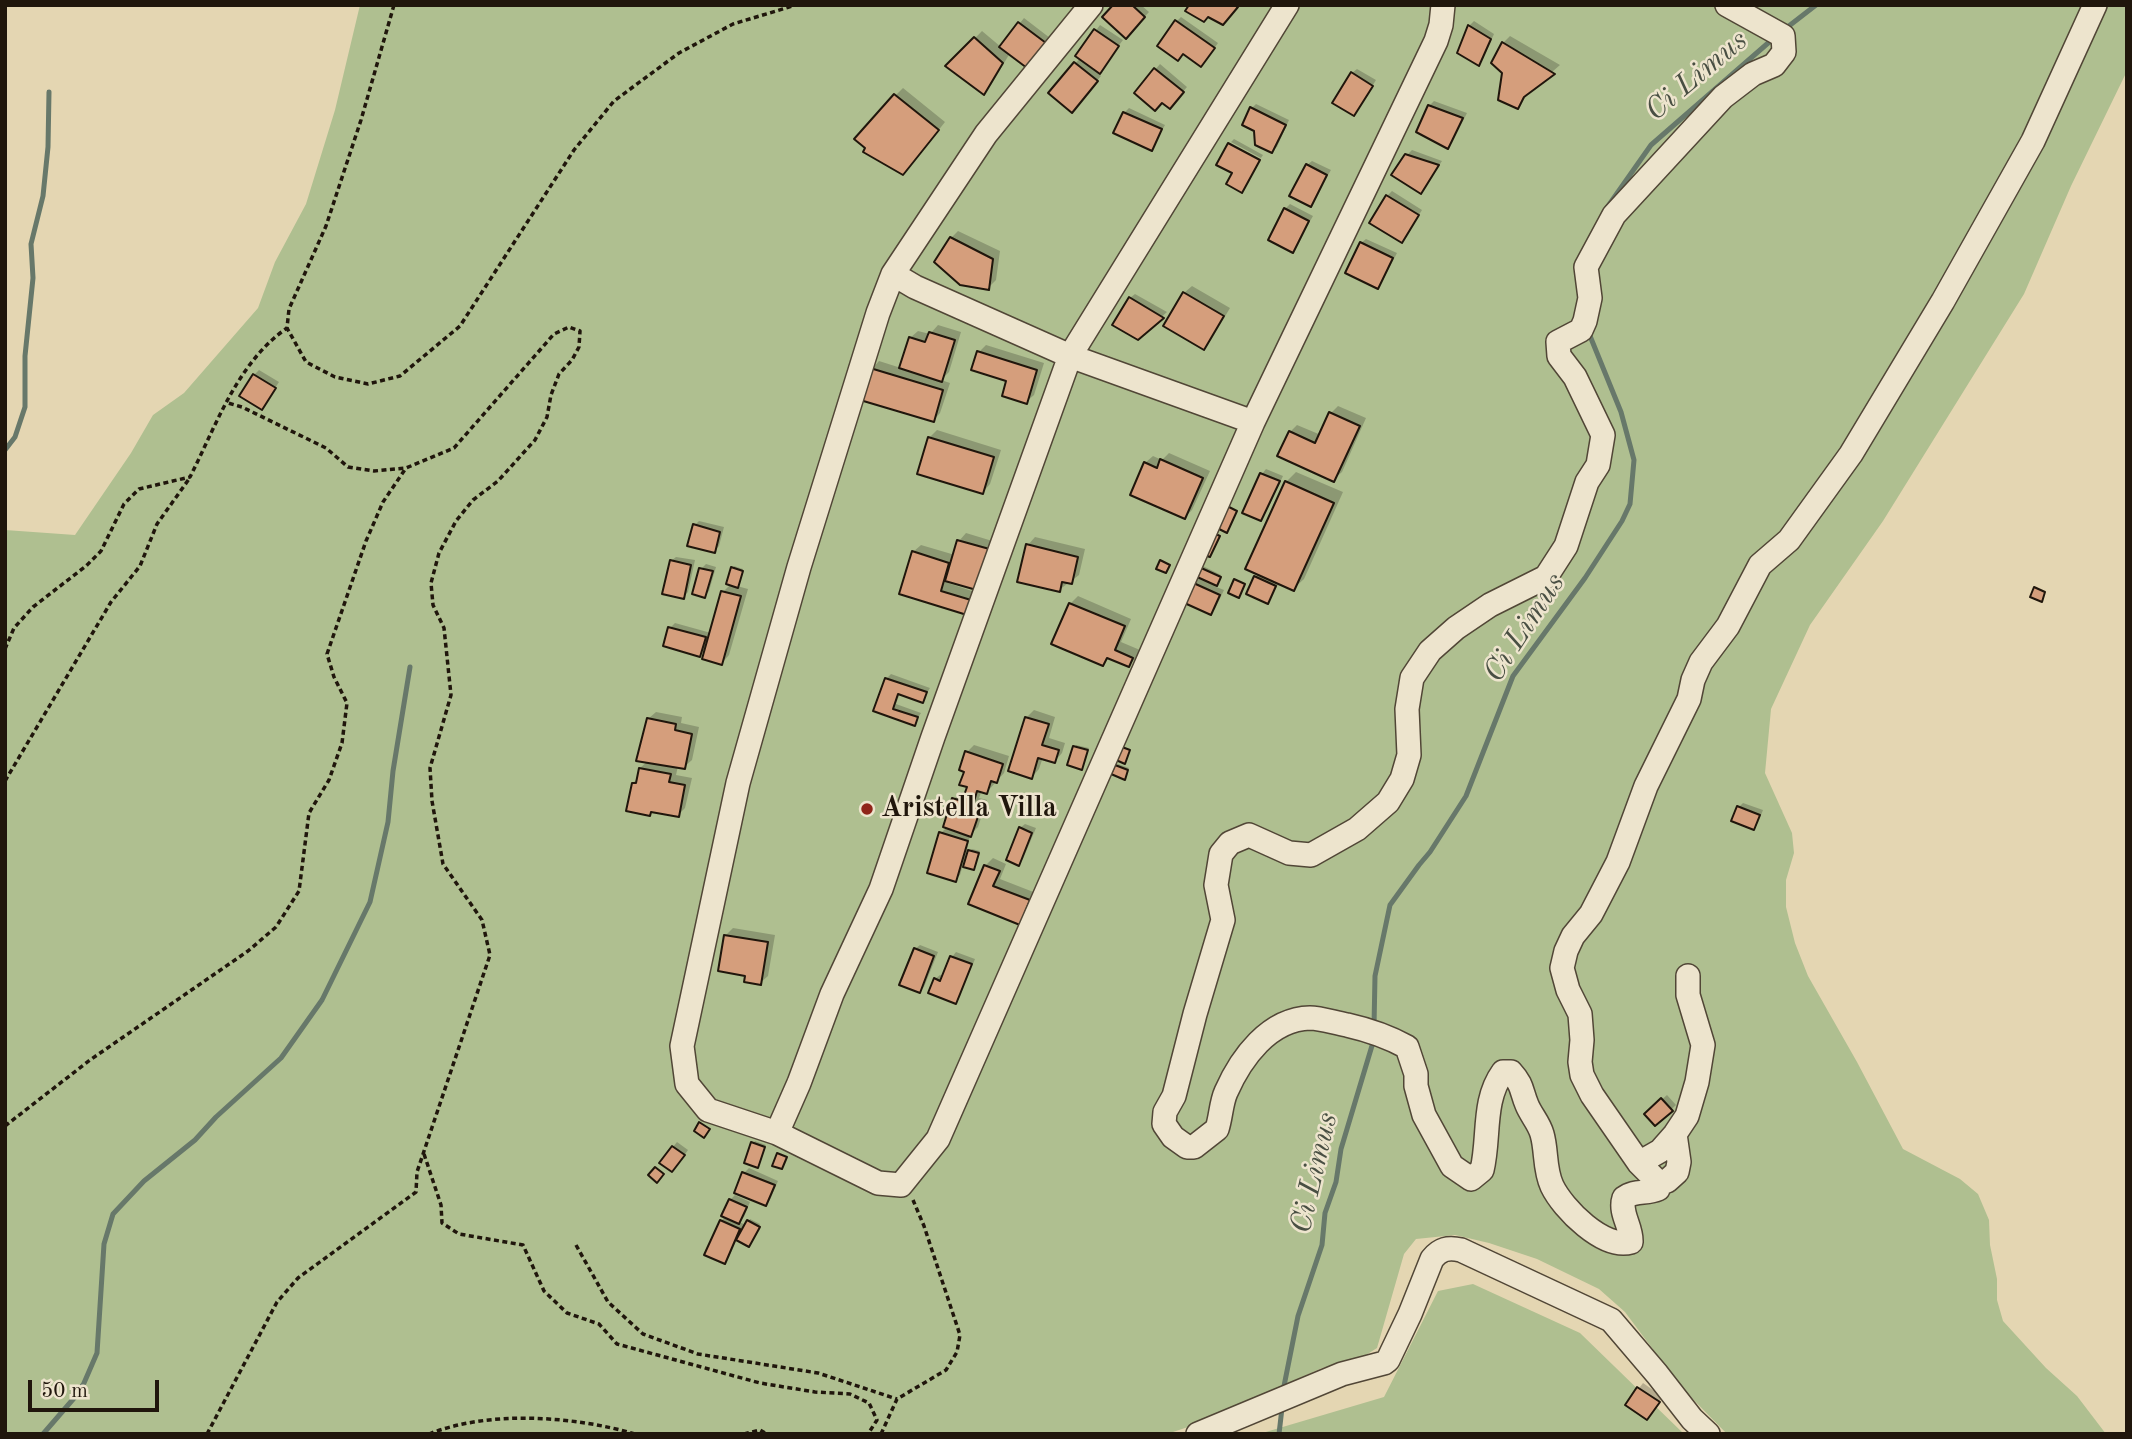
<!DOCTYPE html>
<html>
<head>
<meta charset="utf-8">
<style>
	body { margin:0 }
	#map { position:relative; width:2132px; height:1439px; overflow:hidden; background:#e4d6b2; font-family:"Old Standard TT",serif }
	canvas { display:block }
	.frame { position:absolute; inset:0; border:7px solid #20160c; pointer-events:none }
	.scale { position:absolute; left:28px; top:1380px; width:131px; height:32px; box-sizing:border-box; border:4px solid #20160c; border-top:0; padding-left:9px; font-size:21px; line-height:24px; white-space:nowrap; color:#20160c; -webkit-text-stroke:5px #ede4cd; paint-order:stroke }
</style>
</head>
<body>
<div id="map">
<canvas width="2132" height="1439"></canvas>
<div class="frame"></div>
<div class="scale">50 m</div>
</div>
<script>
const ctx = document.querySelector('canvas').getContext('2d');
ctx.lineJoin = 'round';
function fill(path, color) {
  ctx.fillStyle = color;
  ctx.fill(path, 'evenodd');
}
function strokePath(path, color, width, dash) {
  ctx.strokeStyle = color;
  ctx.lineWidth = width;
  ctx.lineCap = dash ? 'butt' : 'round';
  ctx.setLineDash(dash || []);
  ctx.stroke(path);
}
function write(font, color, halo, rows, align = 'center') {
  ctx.font = font + ' "Old Standard TT",serif';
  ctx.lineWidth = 5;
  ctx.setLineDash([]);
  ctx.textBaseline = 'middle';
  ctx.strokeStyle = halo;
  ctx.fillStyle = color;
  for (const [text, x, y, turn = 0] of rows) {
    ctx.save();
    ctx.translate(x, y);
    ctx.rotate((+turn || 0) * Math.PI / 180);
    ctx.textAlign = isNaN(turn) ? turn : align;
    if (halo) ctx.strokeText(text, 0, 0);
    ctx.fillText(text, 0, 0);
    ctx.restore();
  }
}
fill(new Path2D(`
	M 360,5 L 2127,5 L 2127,71 L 2071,186 L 2024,294 L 1883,521 L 1810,625 L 1771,709 L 1765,773 L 1792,833 L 1794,853 L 1786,880 L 1786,907 L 1795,943 L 1808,976 L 1857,1062 L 1903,1149 L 1960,1179 L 1978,1194 L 1989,1220 L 1990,1245 L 1997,1279 L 1997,1300 L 2003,1321 L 2046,1368 L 2077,1396 L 2106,1434 L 1727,1434 L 1681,1387 L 1625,1312 L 1599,1289 L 1537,1259 L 1489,1243 L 1455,1235 L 1416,1239 L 1404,1254 L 1377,1348 L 1358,1360 L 1322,1368 L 1197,1424 L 1167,1434 L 5,1434 L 5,530 L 75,535 L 131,453 L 153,415 L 184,393 L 258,308 L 275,262 L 306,204 L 335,110 Z
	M 1473,1284 L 1580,1333 L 1684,1434 L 1259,1434 L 1384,1397 L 1438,1291 Z`), '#afbf90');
fill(new Path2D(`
	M 1116,5 L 1141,5 L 1149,12 L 1126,37 Z
	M 1181,17 L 1218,43 L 1206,60 L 1176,22 Z
	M 1024,18 L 1050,38 L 1032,61 L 1010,53 L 991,85 L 984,93 L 948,66 L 982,31 L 1001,47 Z
	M 1474,21 L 1494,34 L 1483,59 L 1479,64 L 1459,52 L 1469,26 Z
	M 1100,25 L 1123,40 L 1098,73 L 1101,76 L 1076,106 L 1051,93 L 1080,58 L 1077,56 Z
	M 1510,36 L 1560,65 L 1530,91 L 1518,107 L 1504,72 L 1503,43 Z
	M 1160,64 L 1187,87 L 1174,102 L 1136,92 Z
	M 1357,69 L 1376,80 L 1358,110 L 1352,73 Z
	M 903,88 L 945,122 L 910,166 L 895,96 Z
	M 1434,101 L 1467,113 L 1452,143 L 1448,147 L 1429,106 Z
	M 1256,104 L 1289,120 L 1277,147 L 1272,151 L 1252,108 Z
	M 1129,108 L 1165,125 L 1152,149 L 1124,113 Z
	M 1234,139 L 1263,155 L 1261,158 L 1231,142 Z
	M 1412,150 L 1442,161 L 1425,188 L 1407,155 Z
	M 1312,161 L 1331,170 L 1310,205 L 1307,165 Z
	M 1392,191 L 1422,210 L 1406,236 L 1387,196 Z
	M 1290,204 L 1313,216 L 1293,250 L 1285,209 Z
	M 958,231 L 1000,251 L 996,280 L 988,288 L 951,238 Z
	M 1366,239 L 1397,253 L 1382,282 L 1378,287 L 1361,243 Z
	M 1192,286 L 1230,308 L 1211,340 L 1203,348 L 1184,293 Z
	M 1135,294 L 1167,312 L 1138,338 L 1130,298 Z
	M 938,325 L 961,332 L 949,372 L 941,380 L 950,383 L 940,413 L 933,421 L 872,369 L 879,361 L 901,368 L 910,338 L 918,331 L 930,334 Z
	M 986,345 L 1044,363 L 1034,395 L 1026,402 L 1008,380 L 979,352 Z
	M 259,370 L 279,382 L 262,408 L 254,375 Z
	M 1338,406 L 1366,418 L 1342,472 L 1334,479 L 1290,432 L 1297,425 L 1321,435 L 1331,413 Z
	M 937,430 L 1001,450 L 990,484 L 983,492 L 929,438 Z
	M 1169,453 L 1210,471 L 1192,510 L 1185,517 L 1145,463 L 1153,456 L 1162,460 Z
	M 1266,469 L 1283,476 L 1265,514 L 1261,519 L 1244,512 L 1262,474 Z
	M 1296,472 L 1343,492 L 1304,579 L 1293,589 L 1279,583 L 1268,602 L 1255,577 L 1259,574 L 1286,482 Z
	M 699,521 L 724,527 L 719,546 L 714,551 L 695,525 Z
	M 966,533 L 999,543 L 948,580 L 948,583 L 978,593 L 974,605 L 901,593 L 913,552 L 921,545 L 955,555 L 959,541 Z
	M 1035,537 L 1085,549 L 1079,575 L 1059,590 L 1028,545 Z
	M 676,557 L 695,560 L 688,592 L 683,597 L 671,561 Z
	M 706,564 L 716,567 L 709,591 L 705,596 L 701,569 Z
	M 734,566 L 743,569 L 737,586 L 748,589 L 729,655 L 722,663 L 707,647 L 700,655 L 670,628 L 675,623 L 711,633 L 723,592 L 731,584 Z
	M 1203,566 L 1221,575 L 1214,586 L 1224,590 L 1215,609 L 1211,613 L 1182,600 Z
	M 1078,596 L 1131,619 L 1121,642 L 1140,650 L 1136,658 L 1129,665 L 1109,657 L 1103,664 L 1053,643 L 1070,604 Z
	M 891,674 L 930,688 L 922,701 L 900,693 L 896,704 L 921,713 L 914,724 L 875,710 L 886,679 Z
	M 1034,710 L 1055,717 L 1049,738 L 1065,743 L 1062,753 L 1055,761 L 1043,757 L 1039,769 L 1032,777 L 1026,718 Z
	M 656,712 L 682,717 L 681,723 L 699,727 L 692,760 L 684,767 L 678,766 L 676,775 L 692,778 L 685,808 L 678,815 L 654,810 L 649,815 L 633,783 L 638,778 L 640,768 L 648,761 L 648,719 Z
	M 974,745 L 1009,756 L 1004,773 L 987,792 L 982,790 L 979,798 L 987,800 L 978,827 L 970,835 L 966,855 L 972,849 L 980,851 L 975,866 L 973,868 L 963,865 L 960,875 L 955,880 L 941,833 L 947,827 L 954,799 L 961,792 L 966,793 L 969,786 L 966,771 L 967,752 Z
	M 1076,745 L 1089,748 L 1082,768 L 1075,747 Z
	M 1118,764 L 1129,768 L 1126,776 L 1116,766 Z
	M 1743,803 L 1763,810 L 1758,823 L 1754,828 L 1739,807 Z
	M 1025,824 L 1036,828 L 1023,859 L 1019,863 L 1020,828 Z
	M 993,858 L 1006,864 L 1000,879 L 1036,893 L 1027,915 L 1020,923 L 970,903 L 985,866 Z
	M 733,928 L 775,935 L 768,976 L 760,983 L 747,974 L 725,936 Z
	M 920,945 L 938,952 L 924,987 L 920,991 L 915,949 Z
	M 956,952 L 975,959 L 960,997 L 956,1002 L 935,979 L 940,975 L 944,976 L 952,957 Z
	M 1667,1095 L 1676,1105 L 1656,1124 L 1646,1114 Z
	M 755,1141 L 766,1145 L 757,1166 L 753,1143 Z
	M 677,1142 L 688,1150 L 677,1166 L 673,1147 Z
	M 749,1168 L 778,1181 L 770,1200 L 766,1204 L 744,1173 Z
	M 735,1195 L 750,1202 L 744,1217 L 739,1222 L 746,1225 L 750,1219 L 760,1224 L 751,1243 L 737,1239 L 729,1257 L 724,1262 L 721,1221 L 726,1216 L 730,1200 Z
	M 1643,1383 L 1663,1397 L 1647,1418 L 1627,1404 Z`), '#0003');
strokePath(new Path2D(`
	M 1785,29 L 1816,5
	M 1606,209 L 1651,145 L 1775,37
	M 5,450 L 15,437 L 25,407 L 25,356 L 33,278 L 31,244 L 43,196 L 48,147 L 49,92
	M 1374,1026 L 1375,976 L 1390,905 L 1419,865 L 1430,852 L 1466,796 L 1513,676 L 1585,578 L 1622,521 L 1630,504 L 1634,460 L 1621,412 L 1588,331
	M 1283,1391 L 1298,1316 L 1322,1245 L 1325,1213 L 1336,1182 L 1341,1149 L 1374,1039
	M 43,1434 L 75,1397 L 84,1383 L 97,1353 L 104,1244 L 113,1214 L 144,1181 L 195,1140 L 216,1117 L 281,1058 L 322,1000 L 370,902 L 388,822 L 393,771 L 410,667
	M 1279,1434 L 1282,1408`), '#67786a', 5);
const building = new Path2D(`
	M 1113,5 L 1132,5 L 1145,17 L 1126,39 L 1102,17 Z
	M 1189,5 L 1234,5 L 1238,7 L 1223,25 L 1208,17 L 1204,22 L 1185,11 Z
	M 1175,20 L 1215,48 L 1201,67 L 1183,54 L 1178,61 L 1157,46 Z
	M 1018,22 L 1046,43 L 1027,68 L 999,47 Z
	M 1468,25 L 1491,39 L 1479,66 L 1457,53 Z
	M 1094,29 L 1119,46 L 1100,74 L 1075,56 Z
	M 974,37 L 1003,63 L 984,95 L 945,66 Z
	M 1502,42 L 1555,74 L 1524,97 L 1518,109 L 1498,100 L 1502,73 L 1491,63 Z
	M 1074,62 L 1098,81 L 1072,113 L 1048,93 Z
	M 1154,68 L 1184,92 L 1170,109 L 1162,103 L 1155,111 L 1134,93 Z
	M 1351,72 L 1373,86 L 1354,116 L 1332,103 Z
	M 894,94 L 939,130 L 903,175 L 863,152 L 865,148 L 854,139 Z
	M 1428,105 L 1463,118 L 1448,149 L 1416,132 Z
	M 1250,107 L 1286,125 L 1272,153 L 1255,145 L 1254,131 L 1242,125 Z
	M 1123,112 L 1162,129 L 1152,151 L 1113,133 Z
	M 1228,143 L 1260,160 L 1242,193 L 1226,184 L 1232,173 L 1216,165 Z
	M 1405,154 L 1439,165 L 1421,194 L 1391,175 Z
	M 1306,164 L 1327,175 L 1311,207 L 1289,196 Z
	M 1386,195 L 1419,215 L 1402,243 L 1369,223 Z
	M 1284,208 L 1309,221 L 1293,253 L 1268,240 Z
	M 950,237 L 993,259 L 989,290 L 960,285 L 934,262 Z
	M 1360,242 L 1393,258 L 1378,289 L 1345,273 Z
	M 1183,292 L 1224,316 L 1204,350 L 1163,326 Z
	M 1129,297 L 1164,318 L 1138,340 L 1112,325 Z
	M 929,332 L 955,340 L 942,382 L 899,368 L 909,337 L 925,342 Z
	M 977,351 L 1037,370 L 1027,404 L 1002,396 L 1006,381 L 971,370 Z
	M 870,368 L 943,390 L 934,422 L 860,400 Z
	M 253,374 L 276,388 L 262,410 L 239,396 Z
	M 1329,412 L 1360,426 L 1334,482 L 1277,456 L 1289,431 L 1315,443 Z
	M 928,437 L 994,457 L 983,494 L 917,474 Z
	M 1160,459 L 1203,478 L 1185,519 L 1130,495 L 1144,462 L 1157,468 Z
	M 1260,473 L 1280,481 L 1261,521 L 1242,513 Z
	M 1285,481 L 1334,503 L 1294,591 L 1245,569 Z
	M 1227,506 L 1237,511 L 1227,533 L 1217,528 Z
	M 693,524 L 720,532 L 715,553 L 687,546 Z
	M 1211,532 L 1220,536 L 1210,557 L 1201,554 Z
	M 957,540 L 993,550 L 980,591 L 945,581 Z
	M 1026,544 L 1078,557 L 1072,584 L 1062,582 L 1060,592 L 1017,582 Z
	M 912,551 L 949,563 L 941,591 L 971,600 L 967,615 L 899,594 Z
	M 670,560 L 691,565 L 684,599 L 662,594 Z
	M 1160,560 L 1170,565 L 1166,573 L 1156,569 Z
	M 731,567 L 743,571 L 738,588 L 726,584 Z
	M 1199,567 L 1221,577 L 1217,586 L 1195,576 Z
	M 699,568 L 713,571 L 705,598 L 692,594 Z
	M 1254,576 L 1276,586 L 1268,604 L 1246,594 Z
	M 1234,579 L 1245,584 L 1239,598 L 1228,593 Z
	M 1189,581 L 1220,595 L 1211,615 L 1180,601 Z
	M 2034,587 L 2045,592 L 2042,602 L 2030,597 Z
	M 721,591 L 741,596 L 722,665 L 702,659 Z
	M 1069,603 L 1125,626 L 1115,650 L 1133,658 L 1129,667 L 1107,658 L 1103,666 L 1051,644 Z
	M 668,627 L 706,637 L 700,657 L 663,646 Z
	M 885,678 L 927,692 L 923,703 L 898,694 L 893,709 L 918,717 L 915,726 L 873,711 Z
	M 1025,717 L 1049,724 L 1042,745 L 1059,750 L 1055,763 L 1038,758 L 1032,779 L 1008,771 Z
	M 647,718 L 676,724 L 675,730 L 692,734 L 685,769 L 636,761 Z
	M 1073,746 L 1088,750 L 1082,770 L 1067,765 Z
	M 1122,747 L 1130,750 L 1125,764 L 1116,760 Z
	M 965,751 L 1003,764 L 997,783 L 991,781 L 987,794 L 977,791 L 973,805 L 981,808 L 971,837 L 943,827 L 952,798 L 962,801 L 967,787 L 959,785 L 964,772 L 959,770 Z
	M 1115,765 L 1128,770 L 1125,780 L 1111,774 Z
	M 639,768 L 671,774 L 669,782 L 685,785 L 679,817 L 651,812 L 650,816 L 626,811 L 632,783 L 636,783 Z
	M 1737,806 L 1760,815 L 1754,830 L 1731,821 Z
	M 1019,827 L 1032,833 L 1019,866 L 1006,860 Z
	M 939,832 L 968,841 L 956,882 L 927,873 Z
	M 968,850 L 979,853 L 974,870 L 963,867 Z
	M 984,865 L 1000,871 L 993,886 L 1030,900 L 1020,925 L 968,904 Z
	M 724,935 L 768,942 L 761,985 L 744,982 L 745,976 L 718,971 Z
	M 914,948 L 934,956 L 920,993 L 899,985 Z
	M 950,956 L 972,964 L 956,1004 L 928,993 L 934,978 L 940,981 Z
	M 1661,1098 L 1673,1111 L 1655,1126 L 1644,1114 Z
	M 699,1122 L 710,1129 L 704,1138 L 694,1131 Z
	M 751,1142 L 765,1147 L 758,1168 L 744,1163 Z
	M 672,1146 L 685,1155 L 672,1172 L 659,1163 Z
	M 777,1153 L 787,1157 L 782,1169 L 772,1166 Z
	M 655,1167 L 664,1174 L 657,1183 L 648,1175 Z
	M 742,1172 L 775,1185 L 766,1206 L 734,1193 Z
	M 729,1199 L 747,1207 L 739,1224 L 721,1216 Z
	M 720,1220 L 740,1229 L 725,1264 L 704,1255 Z
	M 747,1220 L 760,1227 L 749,1247 L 736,1240 Z
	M 1637,1387 L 1660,1402 L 1647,1420 L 1625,1405 Z`);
fill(building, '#d59e7c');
strokePath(building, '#20160c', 2);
const minor = new Path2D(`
	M 1091,5 L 986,134 L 893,274 L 878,313 L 799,567 L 738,783 L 682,1046 L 687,1084 L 708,1110 L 777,1133 L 878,1183 L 901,1185 L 938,1139 L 1253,422
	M 1727,5 L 1783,36 L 1784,52 L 1774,65 L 1753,74 L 1723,97 L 1614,215 L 1586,267 L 1590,298 L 1585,321 L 1581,330 L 1558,342 L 1559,356 L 1575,377 L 1603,435 L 1598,465 L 1587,482 L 1566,546 L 1546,577 L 1490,605 L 1456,628 L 1430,651 L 1412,678 L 1407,709 L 1409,755 L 1402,779 L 1388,802 L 1357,829 L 1311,855 L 1289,853 L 1249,835 L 1230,843 L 1221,854 L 1216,885 L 1223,920 L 1195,1014 L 1174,1096 L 1165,1112 L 1164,1124 L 1173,1137 L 1187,1147 L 1194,1147 L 1217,1129 C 1221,1117 1221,1103 1226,1092 C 1241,1058 1269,1019 1310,1018 C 1321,1018 1335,1023 1347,1025 C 1369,1030 1387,1036 1407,1047 L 1416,1074 L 1416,1086 L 1424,1115 L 1452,1166 L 1471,1179 L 1482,1170 C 1490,1137 1482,1101 1503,1072 L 1511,1072 C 1523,1085 1521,1091 1527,1105 C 1531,1115 1539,1123 1542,1134 C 1547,1151 1544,1169 1552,1186 C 1563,1209 1604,1250 1631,1242 C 1632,1227 1619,1213 1624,1198 C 1634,1190 1647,1194 1658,1189 L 1659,1183 L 1639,1163 L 1592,1095 L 1582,1075 L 1580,1062 L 1582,1040 L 1580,1014 L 1568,990 L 1562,968 L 1566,951 L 1573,936 L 1591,914 L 1618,862 L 1646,786 L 1689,699 L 1693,680 L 1701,662 L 1728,626 L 1760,565 L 1789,540 L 1851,454 L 1943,301 L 2033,141 L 2095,5
	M 893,274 L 915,287 L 1070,356 L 1253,422 L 1436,41 L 1441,25 L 1443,5
	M 777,1133 L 799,1083 L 832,994 L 881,889 L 933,737 L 1070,356 L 1287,5
	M 1639,1163 L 1660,1151 L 1675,1134 L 1687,1116 L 1697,1082 L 1703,1045 L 1688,995 L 1688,976
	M 1659,1183 L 1667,1181 L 1677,1172 L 1679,1162 L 1675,1134
	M 1198,1434 L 1342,1374 L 1384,1363 L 1388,1360 L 1410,1314 L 1432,1259 C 1440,1249 1448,1247 1461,1250 L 1611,1320 L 1657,1374 L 1692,1419 L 1708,1434`);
strokePath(minor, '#514636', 26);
strokePath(new Path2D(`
	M 394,5 L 361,120 L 326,226 L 289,309 L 287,328 L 306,362 L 335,377 L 368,384 L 400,376 L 460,326 L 574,150 L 614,101 L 679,53 L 733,24 L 796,5
	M 5,649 L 14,628 L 33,607 L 86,566 L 101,551 L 124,504 L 139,489 L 190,477 C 217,424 237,363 287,328
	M 5,781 L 111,602 L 140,566 L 157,524 L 189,479
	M 5,1126 L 90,1060 L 248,951 L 276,927 L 299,891 L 309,813 L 329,780 L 342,743 L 347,703 L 334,677 L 327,654 L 366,541 L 383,502 L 406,468
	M 424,1154 L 441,1205 L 442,1223 L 459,1234 L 523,1245 L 544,1291 L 567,1313 L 599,1324 L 617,1344 L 760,1383 L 815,1392 L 850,1394 L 869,1403 L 877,1420 L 868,1434
	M 576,1245 L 608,1302 L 643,1334 L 698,1354 L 818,1373 L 897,1399
	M 207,1434 L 277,1302 L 298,1278 L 416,1192 L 417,1172 L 490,955 L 482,920 L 443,864 L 432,801 L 430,768 L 451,695 L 444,628 L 433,605 L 431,583 L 439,553 L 456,521 L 473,500 L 498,481 L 535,440 L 547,417 L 551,395 L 559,374 L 572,360 L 579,347 L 580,331 L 569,327 L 554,334 L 454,448 L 406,468 L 374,471 L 348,467 L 326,448 L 242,407 L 228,403
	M 429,1434 C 489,1410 574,1416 635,1434
	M 744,1434 L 760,1430 L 767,1434
	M 881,1434 L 897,1399 L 946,1370 L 957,1352 L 960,1335 L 924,1226 L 913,1200`), '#20160c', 3.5, [5, 3.5]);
strokePath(minor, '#ede4cd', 23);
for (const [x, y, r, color] of [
	[867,809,7,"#8f2418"]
]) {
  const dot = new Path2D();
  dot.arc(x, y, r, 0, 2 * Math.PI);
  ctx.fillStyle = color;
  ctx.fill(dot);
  strokePath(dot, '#ede4cd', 2.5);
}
write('bold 28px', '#20160c', '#ede4cd', [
	["Aristella Villa",881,809]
], 'left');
write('italic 30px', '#494f43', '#ede4cd', [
	["Ci Limus",1697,76,-40],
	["Ci Limus",1525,628,-57],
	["Ci Limus",1315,1173,-77]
]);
</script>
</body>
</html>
